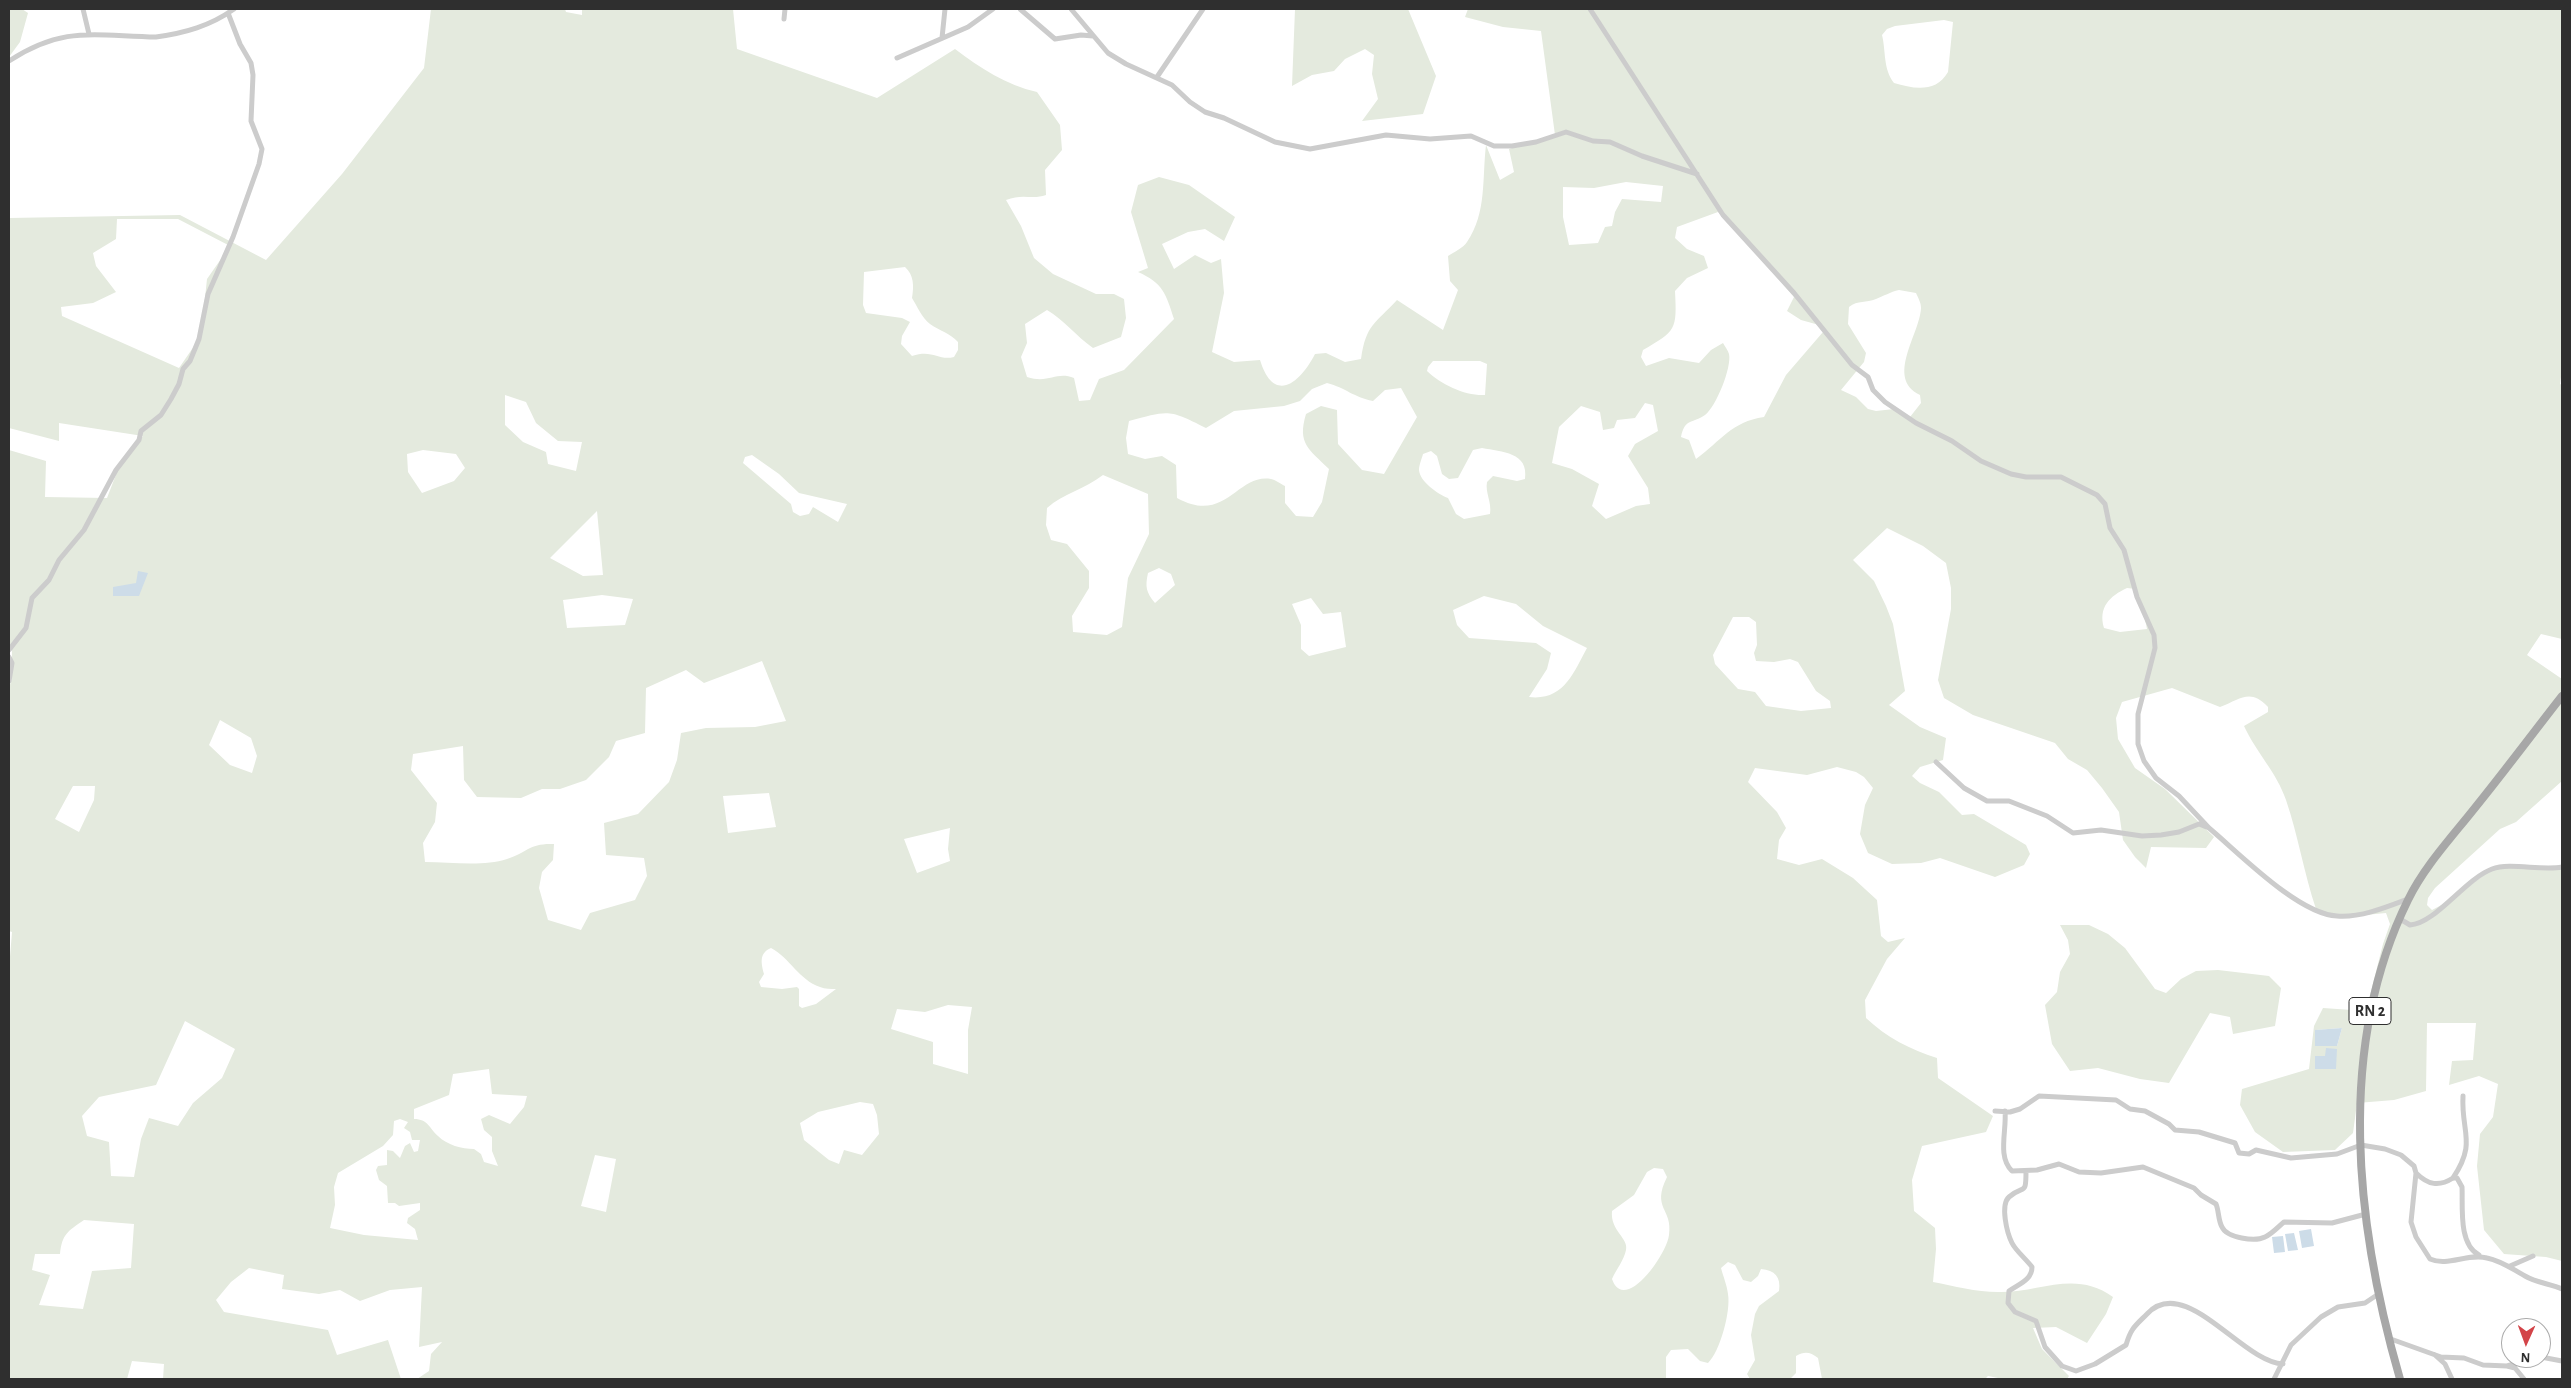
<!DOCTYPE html>
<html>
<head>
<meta charset="utf-8">
<style>
	body { margin:0 }
	#map { position:relative; width:2571px; height:1388px; overflow:hidden; background:#fff; font-family:"Alegreya Sans",sans-serif }
	canvas { display:block }
	.frame { position:absolute; inset:0; border:10px solid #2f2f2f; pointer-events:none }
	.north { position:absolute; left:2501px; top:1318px; width:50px; height:50px; box-sizing:border-box; background:#fff; border:1px solid #acacac; border-radius:50%; rotate:182deg; font-size:14px; font-weight:700; line-height:20px; text-align:center; color:#2f2f2f }
	.north::after { content:''; display:block; margin:auto; width:18px; height:22px; background:#d34448; clip-path:polygon(50% 0,100% 100%,50% 72%,0 100%) }
</style>
</head>
<body>
<div id="map">
<canvas width="2571" height="1388"></canvas>
<div class="frame"></div>
<div class="north">N</div>
</div>
<script>
const ctx = document.querySelector('canvas').getContext('2d');
ctx.lineJoin = 'round';
function fill(path, color) {
  ctx.fillStyle = color;
  ctx.fill(path, 'evenodd');
}
function strokePath(path, color, width, dash) {
  ctx.strokeStyle = color;
  ctx.lineWidth = width;
  ctx.lineCap = dash ? 'butt' : 'round';
  ctx.setLineDash(dash || []);
  ctx.stroke(path);
}
function write(font, color, halo, rows, align = 'center') {
  ctx.font = font + ' "Alegreya Sans",sans-serif';
  ctx.lineWidth = 5;
  ctx.setLineDash([]);
  ctx.textBaseline = 'middle';
  ctx.strokeStyle = halo;
  ctx.fillStyle = color;
  for (const [text, x, y, turn = 0] of rows) {
    ctx.save();
    ctx.translate(x, y);
    ctx.rotate((+turn || 0) * Math.PI / 180);
    ctx.textAlign = isNaN(turn) ? turn : align;
    if (halo) ctx.strokeText(text, 0, 0);
    ctx.fillText(text, 0, 0);
    ctx.restore();
  }
}
fill(new Path2D(`
	M 9,9 L 22,9 L 28,13 L 20,42 L 9,57 Z
	M 431,9 L 565,9 L 566,12 L 582,15 L 582,9 L 733,9 L 737,49 L 877,98 L 955,49 C 980,68 1006,85 1037,92 L 1060,125 L 1062,150 L 1045,170 L 1046,195 C 1032,200 1023,193 1006,200 L 1021,226 L 1034,258 L 1053,274 L 1096,294 L 1114,294 L 1124,299 L 1126,318 L 1121,337 L 1093,348 C 1076,336 1064,320 1047,310 L 1025,324 L 1027,343 L 1021,357 L 1027,377 C 1049,384 1056,371 1074,378 L 1079,401 L 1090,400 L 1099,379 L 1124,370 L 1174,319 C 1166,294 1163,283 1138,272 L 1148,268 L 1131,212 L 1138,185 L 1159,177 L 1189,185 L 1235,217 L 1224,241 L 1205,229 L 1188,232 L 1162,244 L 1174,269 L 1195,255 L 1211,263 L 1221,259 L 1224,293 L 1212,352 L 1234,362 L 1260,360 C 1274,405 1300,383 1315,354 L 1326,353 L 1345,362 L 1361,359 C 1366,324 1375,324 1397,300 L 1443,330 L 1458,290 L 1450,281 L 1448,256 C 1454,252 1463,248 1467,242 C 1487,213 1482,178 1486,145 L 1500,180 L 1514,172 L 1509,149 L 1555,135 L 1541,31 L 1503,27 L 1465,17 L 1468,9 L 2562,9 L 2562,370 L 2560,384 L 2562,385 L 2562,639 L 2541,634 L 2527,655 L 2562,679 L 2562,781 L 2516,822 L 2500,829 L 2435,888 L 2428,898 L 2427,905 L 2432,910 L 2451,900 L 2496,866 L 2562,867 L 2562,1261 L 2546,1257 L 2504,1254 L 2484,1230 L 2477,1166 L 2480,1134 L 2493,1117 L 2498,1084 L 2479,1076 L 2449,1085 L 2452,1061 L 2473,1060 L 2476,1023 L 2427,1023 L 2426,1091 L 2394,1100 L 2357,1103 L 2353,1133 L 2335,1150 L 2283,1152 L 2255,1132 L 2240,1105 L 2242,1089 L 2309,1069 L 2314,1026 L 2323,1008 L 2366,1011 L 2383,944 L 2390,924 L 2386,913 L 2334,918 L 2316,909 C 2304,873 2298,835 2286,800 C 2277,773 2256,752 2244,726 L 2268,712 L 2268,707 C 2250,688 2241,699 2220,707 L 2172,688 L 2122,702 L 2116,718 L 2118,739 L 2135,768 L 2165,789 L 2214,837 L 2206,848 L 2151,847 L 2146,868 L 2135,857 L 2123,840 L 2119,812 L 2102,788 L 2087,770 L 2068,759 L 2055,743 L 1973,715 L 1944,698 L 1938,680 L 1951,609 L 1951,588 L 1946,563 L 1923,546 L 1887,528 L 1853,560 L 1874,581 L 1886,606 L 1893,624 L 1905,691 L 1889,705 L 1920,727 L 1946,738 L 1943,760 L 1920,767 L 1912,776 L 1920,783 L 1939,792 L 1962,815 L 1974,814 L 2026,845 L 2030,854 L 2024,865 L 1995,877 L 1940,858 L 1921,863 L 1892,864 L 1868,853 L 1860,834 L 1865,805 L 1873,788 L 1864,777 L 1856,772 L 1837,767 L 1807,775 L 1755,768 L 1748,782 L 1777,812 L 1786,828 L 1779,840 L 1777,859 L 1799,865 L 1822,859 L 1853,878 L 1877,900 L 1881,936 L 1888,942 L 1905,938 L 1887,959 L 1865,1000 L 1866,1018 C 1886,1037 1911,1050 1937,1058 L 1938,1078 L 1993,1116 L 1986,1132 L 1922,1146 L 1912,1180 L 1914,1211 L 1935,1228 L 1936,1249 L 1933,1282 C 1954,1286 1976,1292 1998,1292 C 2039,1293 2075,1269 2113,1297 L 2106,1314 L 2087,1343 L 2056,1327 L 2033,1328 L 2042,1349 L 2069,1376 L 2067,1379 L 2003,1379 L 1988,1376 L 1985,1379 L 1822,1379 L 1818,1358 C 1810,1352 1805,1351 1796,1356 L 1796,1373 L 1790,1379 L 1750,1379 L 1747,1374 L 1755,1360 L 1751,1335 L 1755,1314 L 1759,1306 L 1779,1291 C 1781,1277 1775,1270 1761,1269 L 1758,1276 L 1751,1282 L 1743,1280 L 1735,1265 L 1728,1262 L 1721,1268 C 1723,1276 1727,1285 1728,1294 C 1731,1311 1720,1352 1708,1363 L 1700,1361 L 1688,1349 L 1671,1350 L 1666,1357 L 1666,1379 L 417,1379 L 429,1371 L 431,1354 L 442,1342 L 419,1347 L 422,1287 L 390,1290 L 360,1301 L 340,1290 L 319,1294 L 282,1289 L 284,1275 L 249,1268 L 231,1282 L 216,1300 L 224,1312 L 328,1330 L 337,1355 L 388,1340 L 401,1379 L 163,1379 L 164,1364 L 132,1361 L 127,1379 L 9,1379 L 9,969 L 12,932 L 9,931 L 9,688 L 12,678 L 12,646 L 9,645 L 9,450 L 46,461 L 45,497 L 107,498 L 122,459 L 143,436 L 59,423 L 59,441 L 9,428 L 9,218 L 180,215 L 266,260 L 342,174 L 424,68 ZM 1944,20 L 1953,22 L 1948,72 C 1936,93 1914,89 1894,83 C 1883,69 1886,51 1882,35 L 1887,29 L 1895,26 ZM 1626,182 L 1663,186 L 1661,202 L 1622,199 L 1615,212 L 1612,226 L 1605,227 L 1598,243 L 1569,245 L 1563,217 L 1563,187 L 1594,188 ZM 1718,212 L 1732,225 L 1794,297 L 1787,311 L 1801,320 L 1819,325 L 1823,332 L 1786,375 L 1764,417 C 1731,422 1722,440 1696,459 L 1689,440 L 1681,437 C 1685,418 1692,424 1705,415 C 1716,407 1732,367 1729,354 C 1728,350 1725,347 1723,343 L 1711,350 L 1699,363 L 1669,358 L 1646,366 L 1641,357 L 1643,350 C 1676,331 1677,330 1675,291 L 1687,278 L 1708,268 L 1704,256 L 1687,249 L 1675,238 L 1677,227 ZM 117,219 L 178,219 L 230,246 L 207,279 L 201,336 L 179,368 L 62,316 L 61,307 L 93,303 L 116,292 L 96,266 L 93,253 L 116,239 ZM 905,267 C 914,275 914,286 912,298 C 917,306 922,318 930,324 C 940,331 950,333 958,342 L 958,350 L 954,357 C 938,361 933,349 912,356 L 901,344 L 902,336 L 910,322 L 902,318 L 866,313 L 863,305 L 864,272 ZM 1899,290 L 1916,293 C 1918,298 1921,302 1921,308 C 1920,334 1885,378 1920,395 L 1921,403 L 1910,417 L 1894,409 L 1876,411 L 1868,409 L 1856,397 L 1841,390 L 1864,362 L 1866,353 L 1848,324 L 1849,307 C 1858,300 1866,303 1876,299 C 1884,296 1890,292 1899,290 ZM 1433,361 L 1480,361 L 1487,364 L 1485,395 C 1465,396 1442,385 1427,371 L 1428,367 ZM 1327,383 C 1346,388 1353,397 1373,401 L 1385,390 L 1401,388 L 1417,417 L 1384,474 L 1362,470 L 1338,444 L 1337,410 L 1321,406 L 1306,414 C 1297,444 1309,449 1329,469 L 1322,502 L 1313,517 L 1296,516 L 1285,503 L 1285,486 C 1281,484 1276,480 1271,479 C 1237,473 1226,525 1177,498 L 1176,465 L 1162,456 L 1145,459 L 1128,454 L 1126,438 L 1129,421 C 1169,410 1169,409 1206,428 L 1234,411 L 1284,406 L 1300,401 L 1312,389 ZM 505,395 L 526,402 L 536,423 L 558,441 L 582,442 L 576,471 L 548,464 L 546,452 L 523,442 L 505,425 ZM 1645,403 L 1653,405 L 1658,431 L 1635,444 L 1628,456 L 1648,488 L 1650,504 L 1636,506 L 1606,519 L 1592,506 L 1599,484 L 1572,469 L 1552,463 L 1559,427 L 1581,406 L 1600,412 L 1603,430 L 1614,428 L 1617,420 L 1635,418 ZM 1482,448 C 1502,452 1529,452 1525,479 L 1517,481 L 1493,476 L 1487,482 C 1485,493 1492,502 1490,514 L 1464,519 L 1456,514 L 1448,498 C 1438,494 1420,482 1419,470 C 1419,465 1422,458 1423,454 L 1431,451 L 1437,456 L 1442,474 L 1449,479 L 1458,478 L 1473,450 ZM 423,450 L 456,454 L 465,468 L 454,481 L 422,493 L 408,472 L 407,454 ZM 752,455 L 779,474 L 799,493 L 847,504 L 838,522 L 813,507 L 809,514 L 800,516 L 793,512 L 791,504 L 743,463 L 745,457 ZM 1103,475 L 1148,494 L 1149,534 L 1128,578 L 1122,627 L 1107,635 L 1073,632 L 1072,616 L 1089,588 L 1089,571 L 1067,544 L 1051,540 L 1046,525 L 1047,508 C 1064,493 1085,489 1103,475 ZM 597,511 L 603,575 L 583,576 L 550,558 ZM 1159,568 L 1171,574 L 1175,585 L 1155,603 C 1146,592 1145,587 1148,573 ZM 2127,588 L 2136,589 L 2142,605 L 2147,629 L 2120,632 L 2104,628 C 2098,607 2110,596 2127,588 ZM 602,595 L 633,599 L 625,625 L 567,628 L 563,600 ZM 1484,596 L 1516,604 L 1543,626 L 1587,648 C 1573,674 1563,701 1529,697 L 1547,669 L 1551,653 L 1536,643 L 1469,638 L 1457,625 L 1453,610 ZM 1311,598 L 1323,614 L 1341,612 L 1346,647 L 1309,656 L 1301,649 L 1301,625 L 1292,604 ZM 1733,617 L 1749,617 L 1756,622 L 1757,645 L 1754,653 L 1756,661 L 1774,662 L 1790,659 L 1798,662 L 1816,691 L 1830,701 L 1831,708 L 1801,711 L 1766,706 L 1755,692 L 1738,689 L 1715,664 L 1713,655 ZM 762,661 L 786,721 L 755,727 L 706,728 L 681,733 L 677,760 L 669,782 L 638,814 L 604,823 L 606,855 L 644,858 L 647,876 L 635,900 L 590,913 L 581,930 L 548,920 L 539,888 L 542,872 L 553,860 L 554,844 C 529,843 528,852 507,859 C 483,867 450,862 425,862 L 423,843 L 435,822 L 437,803 L 411,770 L 413,754 L 463,746 L 464,780 L 477,797 L 521,798 L 542,789 L 560,789 L 586,780 L 609,757 L 616,741 L 645,733 L 646,688 L 686,670 L 704,683 ZM 220,720 L 251,738 L 257,756 L 252,773 L 230,765 L 209,745 ZM 73,786 L 95,786 L 94,800 L 79,832 L 55,819 ZM 769,793 L 776,827 L 728,833 L 723,796 ZM 950,828 L 948,849 L 950,861 L 917,873 L 904,839 ZM 771,948 C 790,958 799,980 820,987 C 825,989 831,989 836,989 L 816,1004 L 802,1008 L 799,1006 L 799,989 L 797,987 L 782,989 L 761,987 L 759,982 L 764,974 C 761,963 759,953 771,948 ZM 948,1005 L 972,1007 L 968,1030 L 968,1074 L 933,1064 L 933,1042 L 891,1029 L 897,1009 L 925,1012 ZM 185,1021 L 235,1049 L 222,1078 L 193,1103 L 178,1126 L 149,1118 L 141,1139 L 134,1177 L 111,1176 L 109,1142 L 87,1136 L 82,1116 L 99,1097 L 156,1085 ZM 2342,1028 L 2337,1046 L 2315,1030 L 2316,1030 ZM 489,1069 L 492,1094 L 527,1096 L 524,1107 L 510,1124 L 489,1115 L 481,1119 L 484,1130 L 492,1137 L 492,1151 L 498,1166 L 484,1162 L 481,1154 L 474,1149 C 462,1149 447,1145 438,1136 C 429,1128 428,1119 414,1119 L 414,1109 L 449,1095 L 453,1074 ZM 860,1102 L 873,1104 L 877,1115 L 879,1134 L 862,1155 L 844,1150 L 839,1164 L 829,1160 L 804,1140 L 800,1123 L 818,1112 ZM 400,1119 L 408,1122 L 404,1128 L 410,1132 L 412,1140 L 420,1140 L 418,1151 L 414,1152 L 410,1143 L 405,1146 L 400,1158 L 393,1151 L 387,1150 L 387,1165 L 378,1166 L 376,1170 L 379,1180 L 387,1186 L 388,1203 L 395,1203 L 399,1206 L 420,1203 L 420,1210 L 408,1218 L 407,1223 L 415,1229 L 418,1240 L 364,1235 L 330,1228 L 335,1205 L 334,1187 L 338,1173 L 383,1146 L 393,1135 L 394,1121 ZM 595,1155 L 616,1159 L 606,1212 L 581,1206 ZM 1654,1168 L 1663,1169 L 1667,1177 C 1651,1209 1673,1208 1669,1235 C 1667,1251 1644,1284 1629,1289 C 1619,1292 1615,1287 1612,1279 C 1616,1270 1624,1260 1626,1250 C 1629,1238 1610,1231 1612,1211 L 1634,1195 L 1647,1172 ZM 84,1220 L 134,1224 L 131,1268 L 92,1271 L 83,1309 L 39,1305 L 50,1275 L 32,1270 L 35,1254 L 60,1254 C 62,1234 68,1231 84,1220 Z
	M 1295,9 L 1408,9 L 1436,76 L 1423,114 L 1362,121 L 1378,99 L 1372,74 L 1374,55 L 1365,49 L 1345,59 L 1334,71 L 1312,75 L 1292,86 Z
	M 2060,925 L 2089,925 L 2108,934 L 2125,948 L 2155,989 L 2166,993 L 2181,979 L 2196,971 L 2218,970 L 2269,976 L 2281,988 L 2275,1026 L 2233,1034 L 2230,1017 L 2210,1013 L 2169,1083 L 2140,1079 L 2098,1068 L 2070,1071 L 2052,1044 L 2045,1005 L 2057,992 L 2060,972 L 2070,954 L 2068,940 Z`), '#e4eade');
fill(new Path2D(`
	M 138,571 L 148,573 L 139,596 L 113,596 L 113,587 L 136,583 Z
	M 2342,1028 L 2337,1046 L 2315,1046 L 2315,1030 Z
	M 2326,1048 L 2337,1049 L 2336,1069 L 2315,1069 L 2315,1056 L 2325,1056 Z
	M 2311,1229 L 2314,1246 L 2302,1248 L 2299,1231 Z
	M 2294,1233 L 2298,1250 L 2288,1251 L 2285,1234 Z
	M 2283,1236 L 2285,1252 L 2274,1253 L 2272,1237 Z`), '#cddce8');
strokePath(new Path2D(`
	M 83,9 L 89,34
	M 1020,9 L 1055,39 L 1081,35 L 1093,36
	M 1071,9 L 1108,53 L 1126,64 L 1172,85 L 1190,102 L 1205,112 L 1224,118 L 1275,142 L 1310,149 L 1386,135 L 1430,139 L 1471,136 L 1494,146 L 1512,146 L 1536,142 L 1566,132 L 1593,141 L 1610,142 L 1642,156 L 1697,174
	M 1590,9 L 1723,215 L 1794,293 L 1852,365 L 1868,377 L 1873,390 L 1885,402 L 1916,423 L 1952,441 L 1981,461 L 2011,474 L 2026,477 L 2061,477 L 2097,495 L 2105,504 L 2110,528 L 2124,550 L 2137,597 L 2154,635 L 2155,648 L 2138,714 L 2138,744 L 2144,761 L 2156,778 L 2179,796 L 2209,828
	M 784,19 L 785,9
	M 942,38 L 945,9
	M 897,58 L 968,27 L 993,9
	M 9,61 C 64,25 95,36 156,37 C 185,33 210,26 234,9
	M 1157,77 L 1203,9
	M 9,650 L 26,628 L 32,598 L 49,580 L 59,560 L 84,530 L 116,470 L 139,440 L 141,431 L 161,415 L 171,399 L 179,384 L 183,369 L 190,361 L 199,339 L 208,294 L 233,237 L 259,164 L 262,149 L 251,121 L 253,75 L 251,63 L 240,44 L 228,13
	M 9,657 L 12,663 L 9,681
	M 1936,762 L 1964,788 L 1987,801 L 2009,801 L 2047,816 L 2073,833 L 2101,830 L 2142,836 L 2161,835 L 2179,832 L 2199,824 L 2209,828 C 2239,853 2298,914 2337,916 C 2360,918 2387,907 2408,899
	M 2400,919 L 2410,925 C 2435,924 2465,879 2492,869 C 2510,862 2541,871 2562,867
	M 1995,1111 L 2010,1112 L 2020,1109 L 2039,1096 L 2116,1100 L 2130,1109 L 2145,1111 L 2169,1124 L 2175,1130 L 2199,1132 L 2235,1143 L 2239,1153 L 2249,1154 L 2256,1150 L 2291,1158 L 2337,1154 L 2361,1145 L 2385,1149 L 2401,1155 L 2414,1166 L 2416,1173 L 2411,1222 L 2416,1237 L 2430,1259 C 2448,1267 2467,1253 2487,1258 C 2502,1261 2512,1269 2525,1276 C 2537,1283 2551,1284 2562,1289
	M 2005,1111 C 2007,1130 1997,1157 2012,1171 L 2037,1170 L 2059,1164 L 2079,1172 L 2101,1173 L 2143,1167 L 2194,1188 L 2201,1195 L 2216,1204 C 2219,1211 2218,1220 2222,1227 C 2227,1238 2255,1242 2265,1237 C 2272,1234 2278,1227 2284,1222 L 2332,1223 L 2366,1214
	M 2026,1171 C 2026,1197 2024,1184 2009,1197 C 2000,1205 2007,1233 2012,1243 C 2016,1251 2026,1259 2032,1267 C 2032,1280 2019,1284 2009,1291 L 2008,1303 L 2015,1312 L 2036,1321 L 2045,1347 L 2062,1366 L 2076,1371 L 2095,1364 L 2126,1345 C 2131,1328 2135,1326 2147,1314 C 2185,1273 2243,1363 2283,1364
	M 2416,1173 C 2428,1185 2439,1187 2453,1178 L 2457,1178 L 2462,1187 C 2463,1206 2458,1244 2479,1255
	M 2453,1178 C 2477,1142 2461,1133 2463,1096
	M 2510,1266 L 2533,1256
	M 2388,1338 L 2441,1357 L 2464,1358 L 2483,1365 L 2507,1366 L 2515,1368 L 2524,1379
	M 2435,1355 L 2445,1364 L 2452,1379
	M 2541,1357 L 2562,1361
	M 2507,1366 L 2534,1358
	M 2274,1379 L 2291,1345 L 2321,1317 L 2338,1307 L 2365,1303 L 2377,1295`), '#ccc', 5);
strokePath(new Path2D(`
	M 2400,1379 C 2356,1227 2335,1048 2408,900 C 2424,867 2451,838 2474,809 C 2504,772 2533,733 2562,696`), '#a7a7a7', 8);
for (const [x, y, w] of [
	[2370,1011,42]
]) {
  const box = new Path2D();
  box.roundRect(x - w / 2, y - 13.5, w, 27, 4);
  ctx.fillStyle = '#fff';
  ctx.fill(box);
  strokePath(box, '#2f2f2f', 1);
}
write('bold 16px', '#2f2f2f', null, [
	["RN 2",2370,1011]
]);
</script>
</body>
</html>
